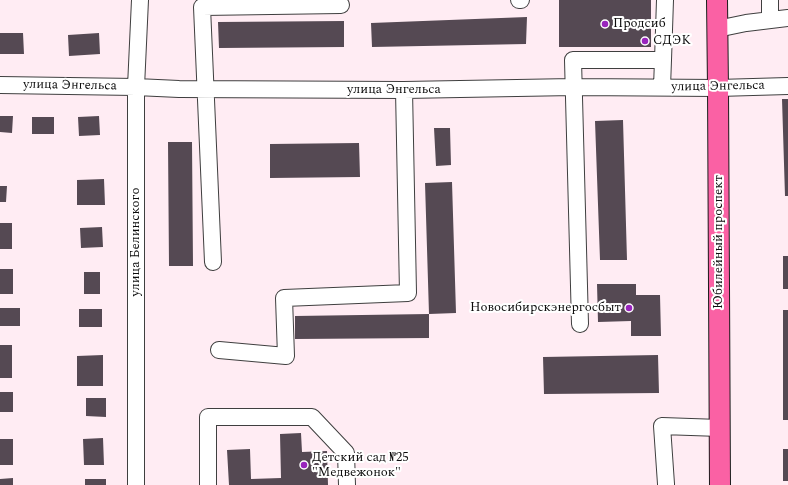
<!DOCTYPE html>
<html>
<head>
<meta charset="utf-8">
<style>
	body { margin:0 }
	canvas { display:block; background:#ffecf3 }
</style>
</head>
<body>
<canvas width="788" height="485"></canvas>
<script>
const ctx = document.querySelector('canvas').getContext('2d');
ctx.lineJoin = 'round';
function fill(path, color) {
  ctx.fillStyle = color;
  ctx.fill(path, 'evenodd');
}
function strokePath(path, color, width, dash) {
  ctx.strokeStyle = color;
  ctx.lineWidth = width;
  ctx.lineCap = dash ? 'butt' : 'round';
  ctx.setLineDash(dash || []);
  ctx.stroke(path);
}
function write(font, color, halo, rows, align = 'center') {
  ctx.font = font + ' Spectral,serif';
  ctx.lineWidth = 4;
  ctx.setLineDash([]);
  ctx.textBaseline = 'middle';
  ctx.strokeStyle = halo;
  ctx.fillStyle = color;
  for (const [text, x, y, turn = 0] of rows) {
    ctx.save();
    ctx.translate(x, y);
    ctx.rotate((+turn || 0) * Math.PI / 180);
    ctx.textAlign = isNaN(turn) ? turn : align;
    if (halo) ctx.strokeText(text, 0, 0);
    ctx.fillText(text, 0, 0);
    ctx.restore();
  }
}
fill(new Path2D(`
	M 559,0 L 651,0 L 651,47 L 559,47 Z
	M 527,17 L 526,44 L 372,47 L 371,23 Z
	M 344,21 L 344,47 L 219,48 L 218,22 Z
	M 0,33 L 23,33 L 24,54 L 0,54 Z
	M 99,33 L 100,54 L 69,56 L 68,35 Z
	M 782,99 L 788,99 L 788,196 L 785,196 Z
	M 0,116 L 13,116 L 12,133 L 0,132 Z
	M 99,116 L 100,135 L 79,136 L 78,117 Z
	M 32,117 L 54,117 L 54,134 L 32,134 Z
	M 623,120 L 627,260 L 600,260 L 595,121 Z
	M 434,128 L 450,128 L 451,165 L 436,166 Z
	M 168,142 L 192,142 L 193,266 L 169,266 Z
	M 359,143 L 360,177 L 270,178 L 270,144 Z
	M 104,179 L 105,205 L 77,205 L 77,180 Z
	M 452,182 L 456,313 L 429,314 L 425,183 Z
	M 0,186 L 7,186 L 6,202 L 0,202 Z
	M 0,223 L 12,223 L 12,249 L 0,249 Z
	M 102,227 L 103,247 L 81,248 L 80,228 Z
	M 783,256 L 788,256 L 788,289 L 783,289 Z
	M 0,269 L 13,269 L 13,294 L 0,294 Z
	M 84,272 L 100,272 L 100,294 L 84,294 Z
	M 597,284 L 636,284 L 636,295 L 660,295 L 661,336 L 631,336 L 631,321 L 598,322 Z
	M 0,308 L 20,308 L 20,326 L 0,326 Z
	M 79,309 L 102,309 L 102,327 L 79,327 Z
	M 783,310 L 788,310 L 788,420 L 783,420 Z
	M 429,314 L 429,338 L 295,339 L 295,316 Z
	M 0,345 L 12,345 L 12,378 L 0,378 Z
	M 103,355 L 103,386 L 77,386 L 77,356 Z
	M 658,355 L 659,393 L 544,394 L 543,357 Z
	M 0,392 L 13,392 L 13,412 L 0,412 Z
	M 86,398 L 106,398 L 106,417 L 86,416 Z
	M 301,433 L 302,452 L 327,451 L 328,485 L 229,485 L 227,450 L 250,449 L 251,479 L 281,478 L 280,434 Z
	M 103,438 L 104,465 L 84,465 L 83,439 Z
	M 0,439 L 13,439 L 13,465 L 0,465 Z
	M 783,449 L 788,449 L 788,481 L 783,481 Z
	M 13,478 L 13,485 L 0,485 L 0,479 Z
	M 85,479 L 106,479 L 106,485 L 85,485 Z`), '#554953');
const minor = new Path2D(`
	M 519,0 L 521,0
	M 770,0 L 770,20
	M 717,29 L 746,23 L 788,18
	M 0,85 L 136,87 L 179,89 L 404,90 L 573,87 L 718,88 L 788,86
	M 662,87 L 663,60
	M 213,262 L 202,7 L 341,5
	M 580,324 L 573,60 L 663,60 L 665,0
	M 219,350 L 286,356 L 284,298 L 408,293 L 404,90
	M 666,484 L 662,426 L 720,428
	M 136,485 L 136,87 L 140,0
	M 208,485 L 208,417 L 312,417 L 346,453 L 347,485`);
const major = new Path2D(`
	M 717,0 L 718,88 L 720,485`);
strokePath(minor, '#3f3f3f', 18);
strokePath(major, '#1d1d1d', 22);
strokePath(minor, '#fff', 16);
strokePath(major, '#fa61a4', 20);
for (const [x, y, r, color] of [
	[605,24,4,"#9924bd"],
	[645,41,4,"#9924bd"],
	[629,308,4,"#9924bd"],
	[304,465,4,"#9924bd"]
]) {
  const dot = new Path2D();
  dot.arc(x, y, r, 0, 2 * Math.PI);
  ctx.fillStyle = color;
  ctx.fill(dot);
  strokePath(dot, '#fff', 1.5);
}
write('13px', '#0c0c0c', '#fff', [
	["Продсиб",613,24],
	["СДЭК",653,41],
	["Новосибирскэнергосбыт",621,308,"right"],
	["Детский сад №25",312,458],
	["\"Медвежонок\"",312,473]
], 'left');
write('13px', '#0c0c0c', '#fff', [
	["улица Энгельса",70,86,1],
	["улица Энгельса",718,87,-1],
	["улица Энгельса",394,90],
	["улица Белинского",136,242,-90],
	["Юбилейный проспект",719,242,-90]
]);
</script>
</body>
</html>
